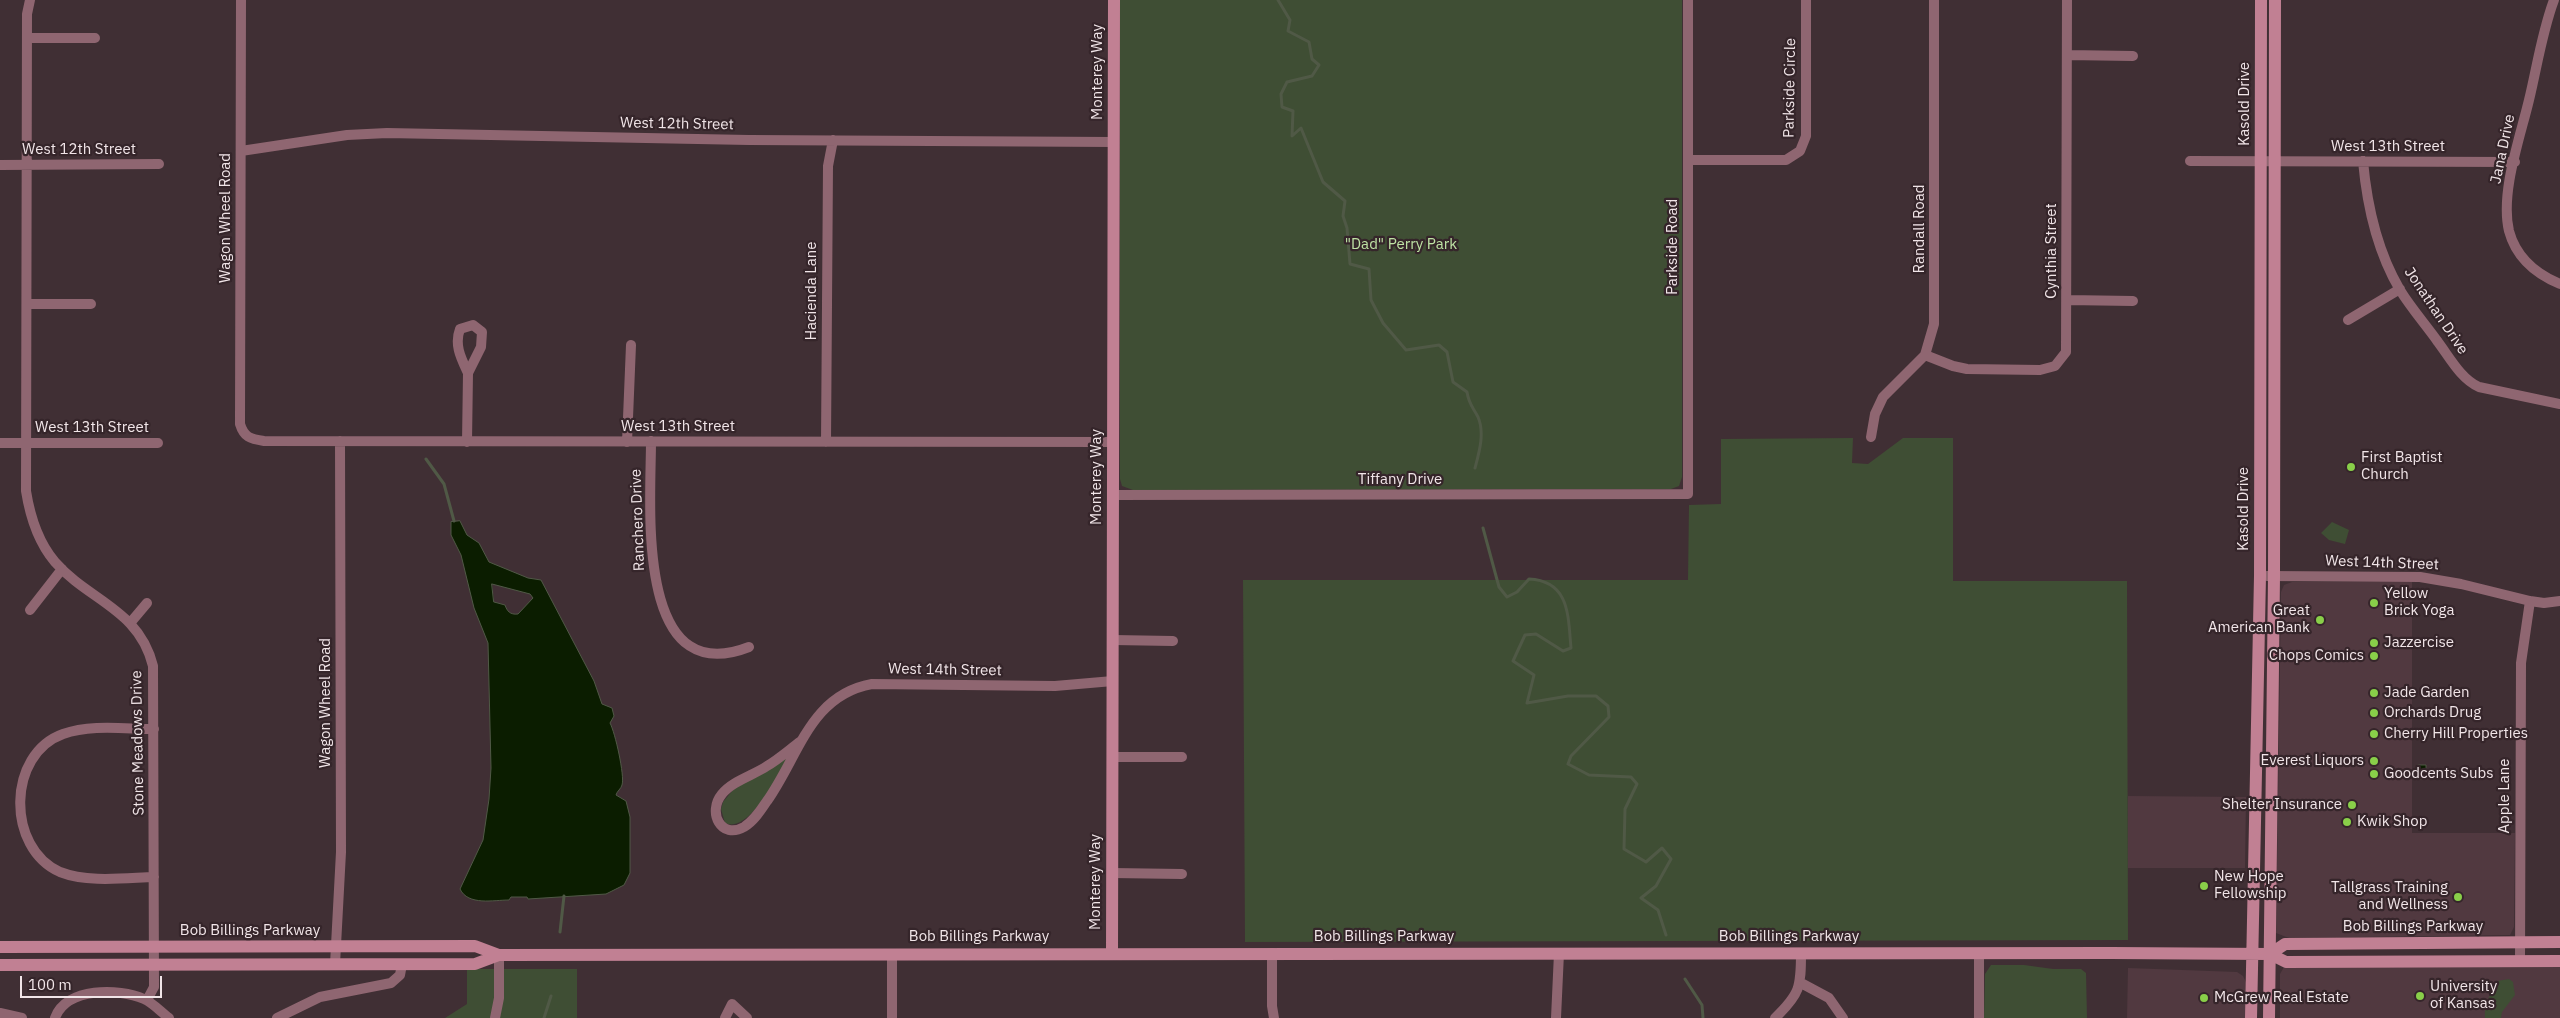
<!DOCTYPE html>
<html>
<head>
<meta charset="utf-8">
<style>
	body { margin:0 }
	#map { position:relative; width:2560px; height:1018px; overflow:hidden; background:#402f34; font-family:"IBM Plex Sans",sans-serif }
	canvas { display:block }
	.scale { position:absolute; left:20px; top:976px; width:142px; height:22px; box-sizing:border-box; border:2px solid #f1e5e8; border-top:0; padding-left:6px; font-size:15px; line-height:18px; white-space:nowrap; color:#f1e5e8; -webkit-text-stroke:4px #35252a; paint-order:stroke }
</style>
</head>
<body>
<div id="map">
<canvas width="2560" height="1018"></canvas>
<div class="scale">100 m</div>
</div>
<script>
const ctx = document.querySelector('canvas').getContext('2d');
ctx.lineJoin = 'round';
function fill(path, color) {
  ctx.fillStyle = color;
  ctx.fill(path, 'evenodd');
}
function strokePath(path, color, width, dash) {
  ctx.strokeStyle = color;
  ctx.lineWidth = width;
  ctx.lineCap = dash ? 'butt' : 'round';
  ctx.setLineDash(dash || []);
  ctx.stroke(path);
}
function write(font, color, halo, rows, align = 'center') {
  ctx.font = font + ' "IBM Plex Sans",sans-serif';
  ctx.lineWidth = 4.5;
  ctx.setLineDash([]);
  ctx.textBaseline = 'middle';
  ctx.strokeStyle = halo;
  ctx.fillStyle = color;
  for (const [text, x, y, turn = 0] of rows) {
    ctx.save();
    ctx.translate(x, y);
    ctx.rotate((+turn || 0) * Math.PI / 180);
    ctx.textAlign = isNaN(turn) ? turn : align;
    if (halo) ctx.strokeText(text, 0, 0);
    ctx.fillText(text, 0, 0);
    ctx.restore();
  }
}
fill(new Path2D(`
	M 2292,582 L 2412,582 L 2412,833 L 2515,833 L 2514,927 L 2510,935 L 2289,938 L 2276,933 L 2281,592 L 2284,585 Z
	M 2128,796 L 2246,797 L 2245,868 L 2128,868 Z
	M 2284,967 L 2560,967 L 2560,1018 L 2280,1018 L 2280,974 Z
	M 2128,968 L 2237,972 L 2243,976 L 2246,982 L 2246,1018 L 2127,1018 Z`), '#513940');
fill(new Path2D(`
	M 1120,0 L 1682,0 L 1682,477 L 1679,486 L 1671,489 L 1133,490 L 1122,486 L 1120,479 Z
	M 1853,438 L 1852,463 L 1868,464 L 1903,438 L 1953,438 L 1953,581 L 2127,581 L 2128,940 L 1245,942 L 1243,580 L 1688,580 L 1689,505 L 1721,504 L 1721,439 Z
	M 2332,522 L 2349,530 L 2345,544 L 2329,540 L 2321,533 Z
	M 793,751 C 782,768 750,835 725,823 L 721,809 L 723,802 L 733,790 Z
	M 1991,965 L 2024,965 L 2053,969 L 2081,969 L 2086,973 L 2087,1018 L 1984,1018 L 1985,974 Z
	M 467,969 L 577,969 L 577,1018 L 445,1018 L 467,1004 Z
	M 2509,979 L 2513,982 L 2515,995 L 2502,1012 L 2501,1018 L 2485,1018 C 2484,994 2494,997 2497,981 Z`), '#3f4e34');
const water = new Path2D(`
	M 460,521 L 467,535 L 479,543 L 489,562 L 528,578 L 541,580 L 594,681 L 602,704 L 612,708 L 614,716 L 610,723 C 615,732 625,776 622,785 C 621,789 617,791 616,795 L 626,801 L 630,817 L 630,873 L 624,885 L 606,894 L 528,899 L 527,897 L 511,897 L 509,900 C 494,900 468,906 460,889 L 483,840 L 489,799 L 491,768 L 488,643 L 474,608 L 461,555 L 451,535 L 451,522 ZM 492,584 L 530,594 L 533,598 L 518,614 C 510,615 507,611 505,605 L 494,602 Z
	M 2418,765 L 2426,765 L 2426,779 L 2418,779 Z`);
fill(water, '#0b1d00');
strokePath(water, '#505946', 1);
strokePath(new Path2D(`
	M 1278,0 L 1290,20 L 1288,31 L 1309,42 L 1312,59 L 1319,65 L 1312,76 L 1287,82 L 1281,94 L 1282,107 L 1293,111 L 1292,136 L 1301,128 L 1323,182 L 1345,201 L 1343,216 L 1347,228 L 1350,264 L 1369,269 L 1371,300 L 1383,323 L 1406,350 L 1439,345 L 1447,352 L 1453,382 L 1467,392 C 1469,405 1473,407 1478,417 C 1485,433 1479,453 1475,468
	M 426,459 L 444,484 L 454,521
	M 1483,528 L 1499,587 L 1507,597 L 1517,592 L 1529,579 C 1570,581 1568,616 1571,648 L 1563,651 L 1536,634 L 1525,635 L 1513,661 L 1534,675 L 1527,703 L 1568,696 L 1596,696 L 1608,706 L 1609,717 L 1571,756 L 1568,764 L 1589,775 L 1631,777 L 1637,784 L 1625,809 L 1624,849 L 1646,862 L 1662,848 L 1671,859 L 1656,886 L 1641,898 L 1658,910 L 1666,935
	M 560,932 L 564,896
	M 1685,979 L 1702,1005 L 1703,1018
	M 544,1018 L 551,996`), '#505946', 3);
strokePath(new Path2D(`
	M 30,0 L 27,14 L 26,491 C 30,516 38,542 55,562 C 89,601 139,609 153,666 L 154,987 L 147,1000
	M 241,0 L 240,424 C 244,437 250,439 264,441 L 1113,442
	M 2554,0 C 2542,32 2537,67 2529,100 C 2520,138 2500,193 2509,231 C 2516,257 2536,274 2560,284
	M 27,38 L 95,38
	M 2067,55 L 2133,56
	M 241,151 L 347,135 L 387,133 L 749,140 L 1114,142
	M 1689,160 L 1786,160 L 1800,151 L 1806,136 L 1806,0
	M 2190,161 L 2515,162
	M 2363,161 C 2367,206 2377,251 2400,290 C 2411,308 2426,325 2438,342 C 2450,358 2461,379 2479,387 L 2560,404
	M 0,165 L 159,164
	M 2067,300 L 2133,301
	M 27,304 L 91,304
	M 2348,320 L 2400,289
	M 1925,355 L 1953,366 L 1967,369 L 2040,370 L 2055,366 L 2066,352 L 2067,0
	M 1871,437 L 1875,414 L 1883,397 L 1925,355 L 1934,324 L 1934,0
	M 651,441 C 651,503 634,692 749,647
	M 467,442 L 468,373 L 481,347 L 482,332 L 473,325 L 460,329 C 454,345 461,358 468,373
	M 627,442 L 631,345
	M 826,442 L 828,166 L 833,140
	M 0,443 L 158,443
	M 1113,495 L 1688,494 L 1688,0
	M 2267,576 L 2420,577 L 2461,584 L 2530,601 L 2544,603 L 2560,601
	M 30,610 L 62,569
	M 131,622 L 147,603
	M 1113,640 L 1173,641
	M 154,729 C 125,729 91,724 63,734 C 7,754 6,848 60,872 C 88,883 125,878 154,877
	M 801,741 C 790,749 779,759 767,766 C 754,775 732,781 722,794 C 707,812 721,840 744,827 C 754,821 761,810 767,801 C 799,756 810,695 872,684 L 1055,686 L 1113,681
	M 1113,757 L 1182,757
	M 1112,873 L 1182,874
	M 1272,953 L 1272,1006 L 1274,1018
	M 2520,961 L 2521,663 L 2530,601
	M 335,964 L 341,852 L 340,441
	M 1801,983 L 1829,998 L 1843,1018
	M 0,1013 L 22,1018
	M 55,1018 C 66,987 119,988 144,999 C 153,1003 161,1012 169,1018
	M 277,1018 L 320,997 L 391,983 L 400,975 L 402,964
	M 495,1018 L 499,998 L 499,955
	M 725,1018 L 732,1004 L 747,1018
	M 892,1018 L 892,954
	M 1556,1018 L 1559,953
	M 1775,1018 C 1800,994 1801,987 1801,953
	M 1979,1018 L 1979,953`), '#8f6671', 10);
strokePath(new Path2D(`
	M 0,947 L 475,946 L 499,955
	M 1112,953 L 1114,0
	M 2270,954 L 2285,944 L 2560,942
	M 0,965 L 475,964 L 499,955 L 2111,953 L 2270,954 L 2286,962 L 2560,961
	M 2251,1018 L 2260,576 L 2261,0
	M 2269,1018 L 2274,576 L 2275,0`), '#c18093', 12);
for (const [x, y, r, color] of [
	[2351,467,5,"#89cf49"],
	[2374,603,5,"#89cf49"],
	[2320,620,5,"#89cf49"],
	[2374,643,5,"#89cf49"],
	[2374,656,5,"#89cf49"],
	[2374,693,5,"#89cf49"],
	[2374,713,5,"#89cf49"],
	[2374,734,5,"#89cf49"],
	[2374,761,5,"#89cf49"],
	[2374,774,5,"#89cf49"],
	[2352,805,5,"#89cf49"],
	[2347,822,5,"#89cf49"],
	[2204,886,5,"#89cf49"],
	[2458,897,5,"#89cf49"],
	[2420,996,5,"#89cf49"],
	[2204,998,5,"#89cf49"]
]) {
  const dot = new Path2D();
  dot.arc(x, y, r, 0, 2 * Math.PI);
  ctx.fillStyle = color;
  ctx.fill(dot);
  strokePath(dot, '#35252a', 2);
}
write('15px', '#f1e5e8', '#35252a', [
	["Monterey Way",1098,72,-90],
	["Parkside Circle",1790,88,-89],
	["Kasold Drive",2245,104,-90],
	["West 12th Street",677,124,1],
	["West 13th Street",2388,147],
	["Jana Drive",2503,149,-78],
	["West 12th Street",79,150],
	["Wagon Wheel Road",226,218,-90],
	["Randall Road",1920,229,-90],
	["Parkside Road",1673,247,-90],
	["Cynthia Street",2052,251,-90],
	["Hacienda Lane",812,291,-90],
	["Jonathan Drive",2436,311,56],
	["West 13th Street",678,427],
	["West 13th Street",92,428],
	["Monterey Way",1097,477,-90],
	["Tiffany Drive",1400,480],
	["Kasold Drive",2244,509,-90],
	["Ranchero Drive",638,520,-92],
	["West 14th Street",2382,563,2],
	["West 14th Street",945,670,1],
	["Wagon Wheel Road",326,703,-90],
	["Stone Meadows Drive",138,743,-91],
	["Apple Lane",2505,796,-90],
	["Monterey Way",1096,882,-90],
	["Bob Billings Parkway",2413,927],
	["Bob Billings Parkway",250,931],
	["Bob Billings Parkway",979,937],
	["Bob Billings Parkway",1384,937],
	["Bob Billings Parkway",1789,937]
]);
write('15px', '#bee3a4', '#35252a', [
	["\"Dad\" Perry Park",1401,245]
]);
write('15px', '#f1e5e8', '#35252a', [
	["First Baptist",2361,458],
	["Church",2361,475],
	["Yellow",2384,594],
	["Brick Yoga",2384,611],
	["Great",2310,611,"right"],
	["American Bank",2310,628,"right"],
	["Jazzercise",2384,643],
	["Chops Comics",2364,656,"right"],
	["Jade Garden",2384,693],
	["Orchards Drug",2384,713],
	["Cherry Hill Properties",2384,734],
	["Everest Liquors",2364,761,"right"],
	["Goodcents Subs",2384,774],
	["Shelter Insurance",2342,805,"right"],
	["Kwik Shop",2357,822],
	["New Hope",2214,877],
	["Fellowship",2214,894],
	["Tallgrass Training",2448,888,"right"],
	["and Wellness",2448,905,"right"],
	["University",2430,987],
	["of Kansas",2430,1004],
	["McGrew Real Estate",2214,998]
], 'left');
</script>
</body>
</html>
